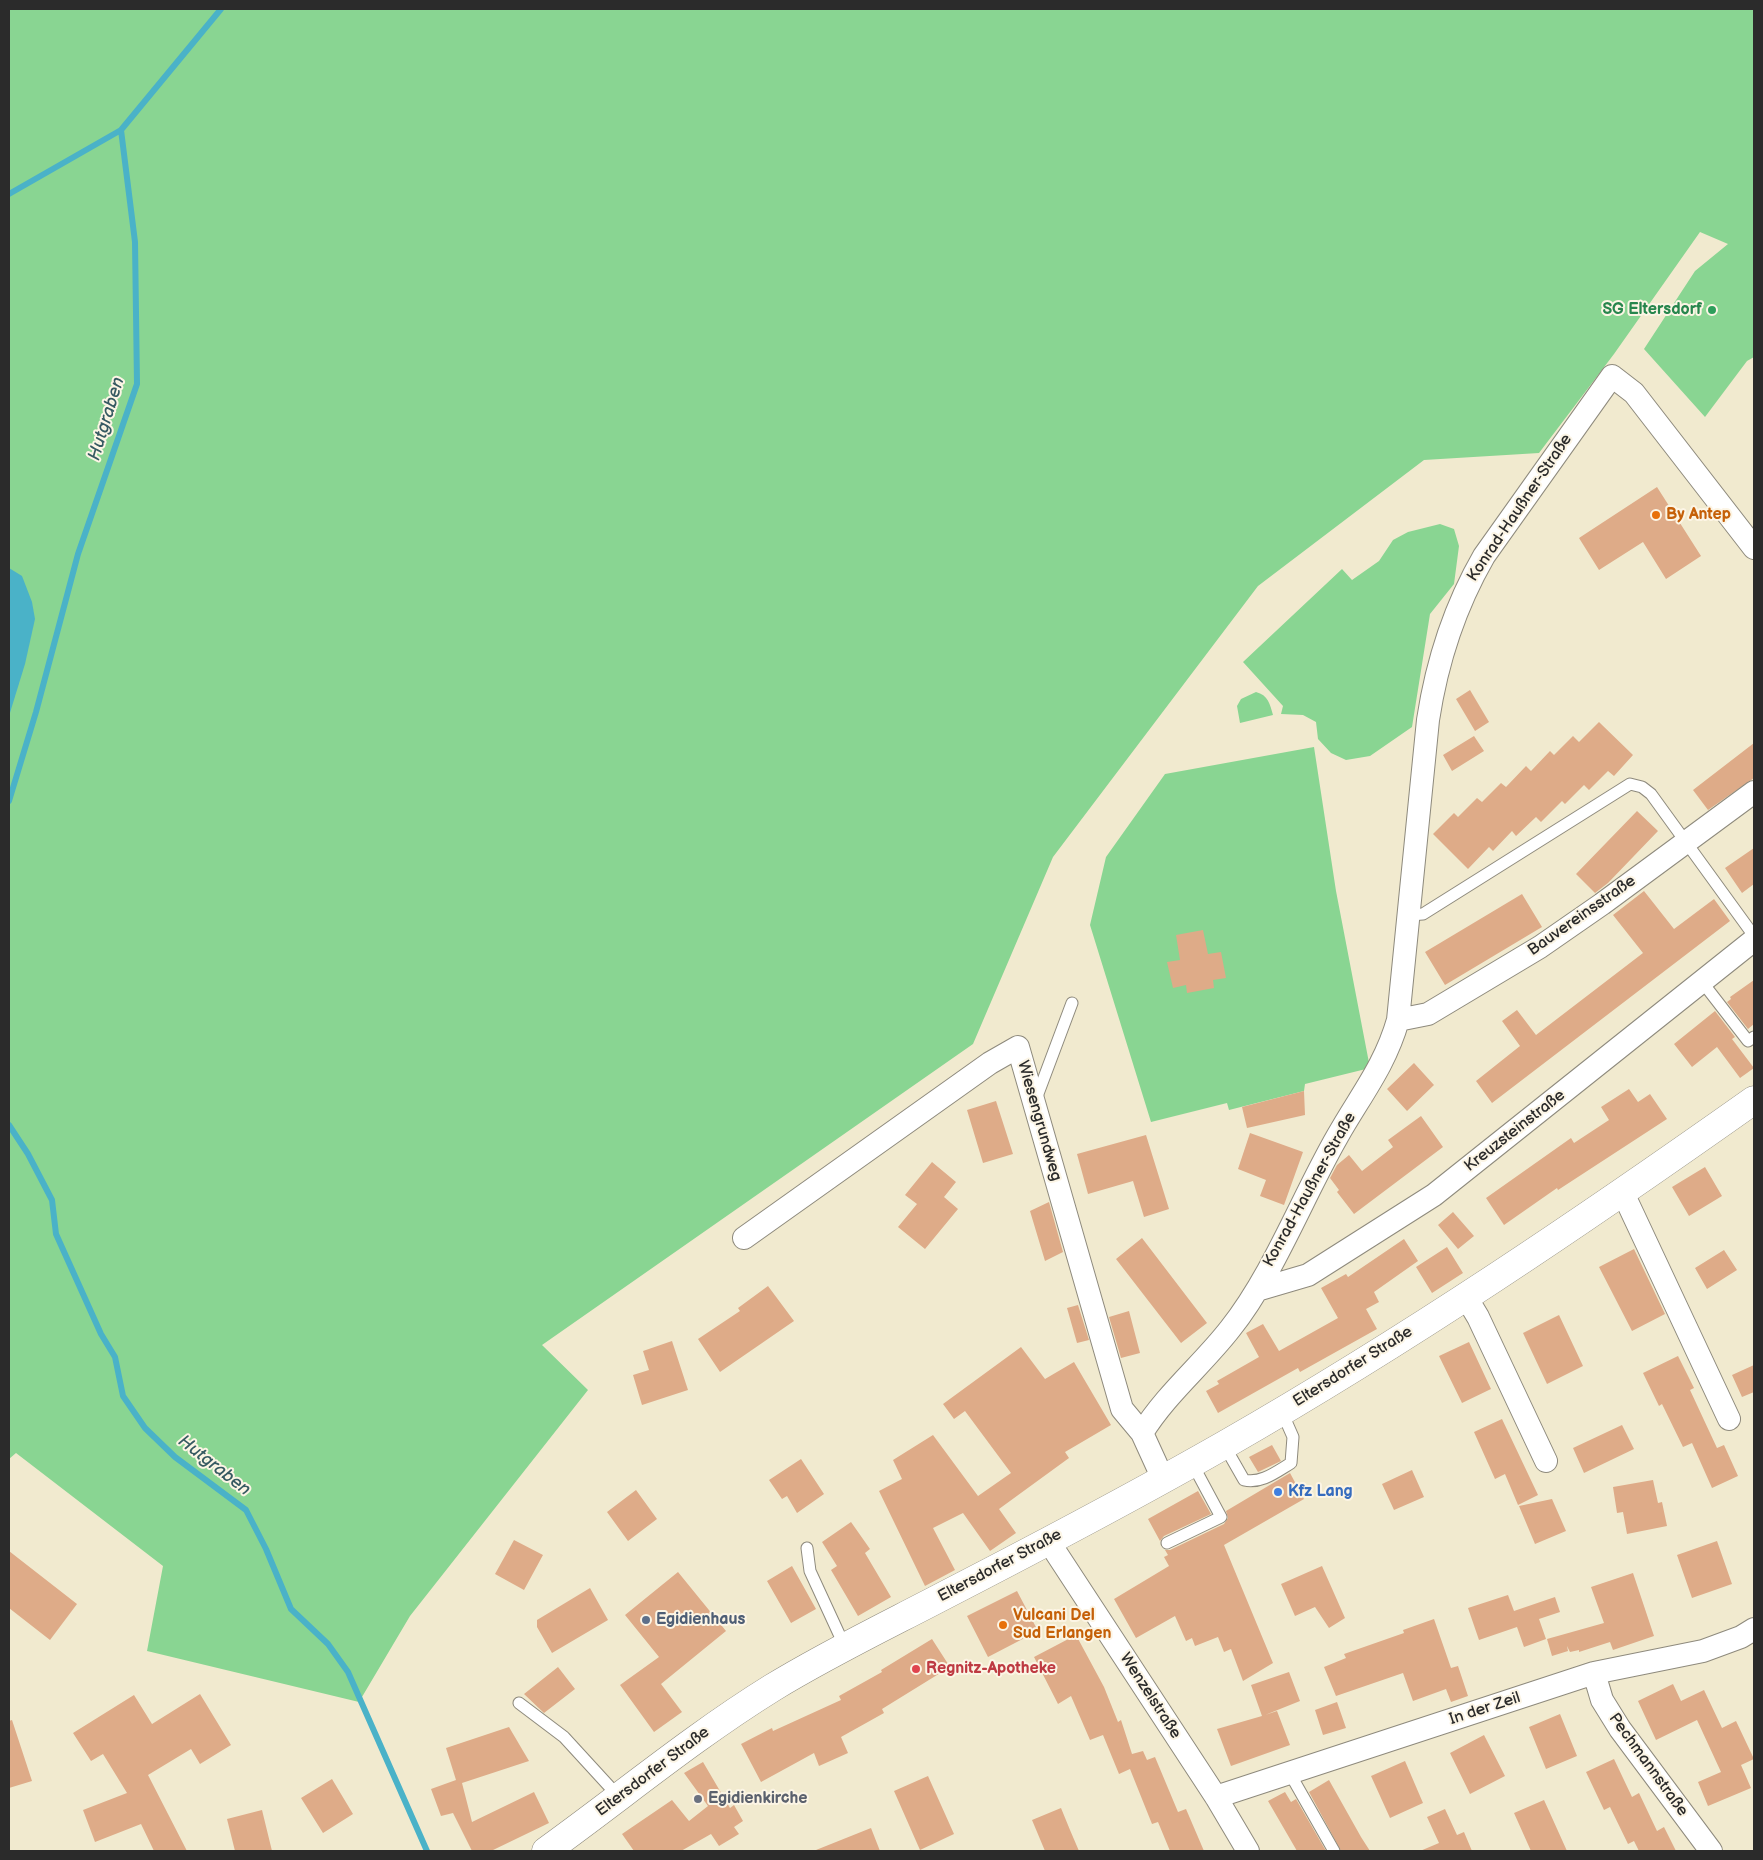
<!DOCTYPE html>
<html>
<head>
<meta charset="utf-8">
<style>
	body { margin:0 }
	#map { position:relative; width:1763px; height:1860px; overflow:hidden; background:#f1eacf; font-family:"Balsamiq Sans",sans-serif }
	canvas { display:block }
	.frame { position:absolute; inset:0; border:10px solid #2b2b2b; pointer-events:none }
</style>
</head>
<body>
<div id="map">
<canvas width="1763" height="1860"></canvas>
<div class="frame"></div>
</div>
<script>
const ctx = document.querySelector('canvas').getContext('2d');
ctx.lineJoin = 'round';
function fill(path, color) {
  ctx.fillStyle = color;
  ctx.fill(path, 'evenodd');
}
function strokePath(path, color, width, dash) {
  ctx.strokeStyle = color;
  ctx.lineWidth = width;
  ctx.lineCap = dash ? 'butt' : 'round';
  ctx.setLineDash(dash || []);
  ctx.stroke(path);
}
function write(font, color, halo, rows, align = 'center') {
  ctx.font = font + ' "Balsamiq Sans",sans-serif';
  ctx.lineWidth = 4;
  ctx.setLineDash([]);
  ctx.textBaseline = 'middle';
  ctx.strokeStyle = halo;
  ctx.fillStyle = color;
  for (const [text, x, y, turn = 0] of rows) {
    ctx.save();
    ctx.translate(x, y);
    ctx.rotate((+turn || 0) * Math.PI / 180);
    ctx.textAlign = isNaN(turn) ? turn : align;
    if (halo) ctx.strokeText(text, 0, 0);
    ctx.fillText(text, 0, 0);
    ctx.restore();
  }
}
fill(new Path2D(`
	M 9,9 L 1754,9 L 1754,357 L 1747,361 L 1705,417 L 1644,349 L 1695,271 L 1728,244 L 1700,232 L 1614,354 L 1539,453 L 1424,460 L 1258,586 L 1053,857 L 973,1044 L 542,1345 L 588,1390 L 410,1616 L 359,1702 L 147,1651 L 163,1566 L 16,1453 L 9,1459 Z
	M 1440,524 L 1454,529 L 1459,546 L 1454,584 L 1430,614 L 1412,727 L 1370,756 L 1346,760 L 1331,753 L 1318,739 L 1316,722 L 1303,715 L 1281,714 L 1283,706 L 1243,662 L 1342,569 L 1352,580 L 1379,561 L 1393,540 L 1408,532 Z
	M 1256,692 C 1268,695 1270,704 1273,715 L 1240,723 L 1237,706 L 1241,699 Z
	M 1314,747 L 1336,891 L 1370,1068 L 1305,1084 L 1304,1091 L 1229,1110 L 1227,1103 L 1151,1122 L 1090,925 L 1106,857 L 1165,774 Z`), '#89d592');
fill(new Path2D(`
	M 9,568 L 22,576 L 32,602 L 35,619 L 25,664 L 9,716 Z`), '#4ab2c8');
strokePath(new Path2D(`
	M 9,194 L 121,130
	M 9,801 L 36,712 L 78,554 L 137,384 L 135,242 L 121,130 L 221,9
	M 9,1125 L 28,1154 L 52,1200 L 56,1234 L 101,1334 L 115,1357 L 123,1396 L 145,1428 L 175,1457 L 246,1510 L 266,1549 L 291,1609 L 328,1644 L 348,1672 L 427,1851`), '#4ab2c8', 6);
fill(new Path2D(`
	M 1657,487 L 1701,556 L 1666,579 L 1643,542 L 1599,570 L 1579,538 Z
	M 1470,690 L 1489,722 L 1475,731 L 1456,699 Z
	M 1599,722 L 1633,755 L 1614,776 L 1608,771 L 1589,790 L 1584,785 L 1565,804 L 1562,801 L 1541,822 L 1536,817 L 1516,836 L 1512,831 L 1493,851 L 1489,847 L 1468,869 L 1433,834 L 1454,813 L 1458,817 L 1477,798 L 1482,802 L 1501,783 L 1506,787 L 1526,766 L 1531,771 L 1550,751 L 1554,755 L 1573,736 L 1579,742 Z
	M 1474,736 L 1484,751 L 1452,771 L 1443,755 Z
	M 1754,743 L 1754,778 L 1708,810 L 1693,790 Z
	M 1637,811 L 1658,831 L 1608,883 L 1595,893 L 1576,874 Z
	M 1754,848 L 1754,884 L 1742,893 L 1725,868 Z
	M 1644,891 L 1674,929 L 1714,899 L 1730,921 L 1492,1103 L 1476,1081 L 1520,1046 L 1502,1021 L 1517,1010 L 1536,1035 L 1643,953 L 1613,915 Z
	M 1522,894 L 1542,927 L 1445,985 L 1425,952 Z
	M 1203,930 L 1208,954 L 1221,952 L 1226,978 L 1213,980 L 1214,988 L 1187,993 L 1186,985 L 1173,988 L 1167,962 L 1180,960 L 1176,935 Z
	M 1754,980 L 1754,1024 L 1748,1029 L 1727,1002 L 1731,999 L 1730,997 Z
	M 1715,1011 L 1735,1037 L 1732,1039 L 1754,1068 L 1740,1078 L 1717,1047 L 1692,1067 L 1674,1044 Z
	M 1414,1063 L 1434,1085 L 1407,1111 L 1387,1089 Z
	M 1629,1089 L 1638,1102 L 1650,1094 L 1667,1119 L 1558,1190 L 1557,1188 L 1504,1225 L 1486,1198 L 1571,1138 L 1574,1143 L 1609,1120 L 1601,1107 Z
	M 1304,1091 L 1305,1115 L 1247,1128 L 1242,1107 Z
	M 996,1101 L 1013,1154 L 983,1163 L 967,1110 Z
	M 1421,1116 L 1443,1147 L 1354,1214 L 1337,1192 L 1339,1190 L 1330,1178 L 1337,1165 L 1349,1155 L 1362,1171 L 1393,1147 L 1388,1140 Z
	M 1250,1133 L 1303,1152 L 1284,1205 L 1260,1196 L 1266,1180 L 1238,1169 Z
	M 1146,1135 L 1169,1209 L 1144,1217 L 1133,1181 L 1088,1194 L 1077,1154 Z
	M 932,1162 L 956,1182 L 944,1197 L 958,1209 L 925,1249 L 898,1227 L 917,1204 L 905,1195 Z
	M 1705,1167 L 1722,1196 L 1689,1216 L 1672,1187 Z
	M 1049,1202 L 1063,1252 L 1045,1261 L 1030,1211 Z
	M 1453,1212 L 1474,1236 L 1458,1249 L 1438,1225 Z
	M 1142,1238 L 1207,1323 L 1181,1343 L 1116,1259 Z
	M 1404,1239 L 1418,1261 L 1374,1292 L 1379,1302 L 1366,1309 L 1377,1329 L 1300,1372 L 1298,1368 L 1218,1413 L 1206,1391 L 1219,1384 L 1217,1381 L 1259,1357 L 1246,1333 L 1263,1324 L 1279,1351 L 1338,1318 L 1321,1288 L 1346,1274 L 1348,1277 Z
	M 1447,1247 L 1463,1273 L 1432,1293 L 1416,1267 Z
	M 1634,1249 L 1665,1314 L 1632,1331 L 1599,1267 Z
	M 1724,1250 L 1737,1270 L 1707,1289 L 1695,1268 Z
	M 768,1286 L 794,1321 L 720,1372 L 698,1339 L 740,1311 L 738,1308 Z
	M 1078,1305 L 1089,1340 L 1077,1343 L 1067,1308 Z
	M 1129,1311 L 1140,1353 L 1121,1358 L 1109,1317 Z
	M 1559,1315 L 1583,1366 L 1547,1384 L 1523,1333 Z
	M 672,1341 L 688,1390 L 642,1405 L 633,1375 L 649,1370 L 643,1351 Z
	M 1469,1342 L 1491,1389 L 1462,1403 L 1439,1356 Z
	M 1021,1347 L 1045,1379 L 1074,1362 L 1111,1425 L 1065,1452 L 1069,1458 L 999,1509 L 1016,1533 L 990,1551 L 963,1513 L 933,1528 L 955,1570 L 925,1586 L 879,1491 L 902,1479 L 893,1460 L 933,1435 L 978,1496 L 1011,1473 L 965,1411 L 954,1419 L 943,1404 Z
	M 1678,1356 L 1694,1388 L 1690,1390 L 1717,1448 L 1724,1445 L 1738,1476 L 1712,1488 L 1692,1443 L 1683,1447 L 1662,1404 L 1659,1406 L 1643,1373 Z
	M 1754,1365 L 1754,1392 L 1742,1397 L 1732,1375 Z
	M 1502,1419 L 1538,1495 L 1518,1505 L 1505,1474 L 1495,1479 L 1474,1432 Z
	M 1622,1425 L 1634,1449 L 1584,1473 L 1573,1448 Z
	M 1272,1445 L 1281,1461 L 1258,1472 L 1249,1457 Z
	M 801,1459 L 824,1494 L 797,1513 L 787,1496 L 782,1499 L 769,1480 Z
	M 1412,1470 L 1424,1497 L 1394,1510 L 1382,1484 Z
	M 1290,1473 L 1304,1499 L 1224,1545 L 1273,1663 L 1243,1681 L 1231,1649 L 1224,1652 L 1218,1637 L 1195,1646 L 1192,1638 L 1186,1641 L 1175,1616 L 1136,1638 L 1114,1599 L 1169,1566 L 1164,1557 L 1168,1555 L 1165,1550 L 1170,1550 L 1224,1524 L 1228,1518 L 1226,1511 Z
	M 1653,1480 L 1658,1503 L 1662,1502 L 1667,1526 L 1627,1534 L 1623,1512 L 1617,1513 L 1613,1487 Z
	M 636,1490 L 657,1519 L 628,1541 L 607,1512 Z
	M 1198,1491 L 1211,1514 L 1164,1536 L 1160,1541 L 1148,1519 Z
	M 1552,1499 L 1566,1531 L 1535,1544 L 1519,1506 Z
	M 851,1522 L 870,1549 L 865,1553 L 891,1597 L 858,1616 L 831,1570 L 837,1566 L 822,1542 Z
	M 514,1540 L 543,1555 L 524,1590 L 495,1574 Z
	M 1717,1541 L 1732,1584 L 1692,1598 L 1677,1555 Z
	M 9,1551 L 77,1604 L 50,1640 L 9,1608 Z
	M 792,1566 L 816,1609 L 791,1623 L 767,1581 Z
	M 1322,1566 L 1345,1618 L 1329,1628 L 1315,1607 L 1295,1616 L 1281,1584 Z
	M 678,1572 L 726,1631 L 661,1684 L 682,1712 L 654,1732 L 620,1685 L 659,1657 L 625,1615 Z
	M 1633,1573 L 1654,1636 L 1613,1650 L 1610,1642 L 1579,1652 L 1579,1650 L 1570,1652 L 1567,1646 L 1568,1651 L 1552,1656 L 1547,1639 L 1604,1623 L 1591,1587 Z
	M 590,1588 L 608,1620 L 552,1653 L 537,1627 L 537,1620 Z
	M 1017,1591 L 1038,1631 L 988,1657 L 967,1616 Z
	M 1508,1595 L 1514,1611 L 1555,1597 L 1560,1612 L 1539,1619 L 1546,1639 L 1524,1647 L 1517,1627 L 1479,1640 L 1468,1608 Z
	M 1434,1619 L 1451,1668 L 1458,1666 L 1468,1696 L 1451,1702 L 1446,1689 L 1413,1701 L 1403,1673 L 1336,1696 L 1324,1667 L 1346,1658 L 1344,1654 L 1404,1633 L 1403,1630 Z
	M 1076,1635 L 1104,1687 L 1118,1722 L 1121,1720 L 1132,1754 L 1143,1751 L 1147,1760 L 1155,1757 L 1178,1812 L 1186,1809 L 1204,1851 L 1170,1851 L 1158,1822 L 1152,1824 L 1130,1769 L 1119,1774 L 1103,1735 L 1090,1740 L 1071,1696 L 1058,1704 L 1034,1657 Z
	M 932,1639 L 950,1667 L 882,1709 L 884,1713 L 841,1737 L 848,1753 L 819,1766 L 814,1753 L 761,1782 L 741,1744 L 772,1728 L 773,1731 L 841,1700 L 839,1696 L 882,1672 L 881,1670 Z
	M 558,1667 L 575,1689 L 544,1713 L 524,1694 Z
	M 1289,1672 L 1300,1701 L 1265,1715 L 1277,1711 L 1290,1745 L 1231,1766 L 1217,1729 L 1262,1716 L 1251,1685 Z
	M 1673,1684 L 1681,1701 L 1704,1690 L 1722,1728 L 1736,1721 L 1754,1759 L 1741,1765 L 1751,1788 L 1708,1806 L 1698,1782 L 1721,1772 L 1697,1720 L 1656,1740 L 1638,1701 Z
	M 200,1694 L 231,1745 L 200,1764 L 191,1749 L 148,1775 L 187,1851 L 154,1851 L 141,1824 L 95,1842 L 83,1810 L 127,1793 L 103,1754 L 91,1761 L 73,1733 L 134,1695 L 152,1724 Z
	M 1337,1702 L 1346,1728 L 1323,1735 L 1315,1710 Z
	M 1560,1714 L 1577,1756 L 1546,1769 L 1529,1727 Z
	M 12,1720 L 32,1781 L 9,1788 L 9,1721 Z
	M 509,1727 L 529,1761 L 462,1783 L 472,1822 L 534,1792 L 549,1823 L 491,1851 L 472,1851 L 453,1813 L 441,1816 L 431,1789 L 456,1780 L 446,1748 Z
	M 1484,1735 L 1505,1776 L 1470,1794 L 1450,1753 Z
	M 1614,1759 L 1632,1797 L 1639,1793 L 1657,1831 L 1664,1827 L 1676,1851 L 1639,1851 L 1634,1841 L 1628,1844 L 1610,1807 L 1604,1810 L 1586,1772 Z
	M 1405,1761 L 1423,1803 L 1390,1818 L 1371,1776 Z
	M 703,1762 L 730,1808 L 734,1805 L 743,1821 L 734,1827 L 739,1834 L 719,1846 L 711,1834 L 681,1851 L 634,1851 L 622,1834 L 672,1800 L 689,1821 L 708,1806 L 684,1773 Z
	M 928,1776 L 954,1834 L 920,1850 L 894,1791 Z
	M 332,1779 L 353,1814 L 323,1833 L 301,1798 Z
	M 1329,1780 L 1361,1837 L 1370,1851 L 1341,1851 L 1309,1792 Z
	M 1285,1792 L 1291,1802 L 1296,1799 L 1326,1851 L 1297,1851 L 1268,1801 Z
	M 1544,1800 L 1549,1811 L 1567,1851 L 1531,1851 L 1514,1813 Z
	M 1061,1808 L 1070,1830 L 1079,1851 L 1045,1851 L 1032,1820 Z
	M 1445,1809 L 1457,1835 L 1464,1832 L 1472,1851 L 1420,1851 L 1439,1843 L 1427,1817 Z
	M 262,1810 L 272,1851 L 235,1851 L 227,1819 Z
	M 871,1828 L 880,1851 L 816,1851 L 816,1850 Z`), '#deab88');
const service = new Path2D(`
	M 1409,915 L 1423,914 L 1630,784 L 1642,787 L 1651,794 L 1754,936
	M 1703,983 L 1748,1041 L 1754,1037
	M 1036,1099 L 1072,1003
	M 1224,1445 L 1244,1480 C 1261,1484 1276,1472 1291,1463 L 1293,1437 L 1282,1412
	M 1167,1543 L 1221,1517 L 1192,1463
	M 807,1548 L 810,1571 L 845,1647
	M 519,1703 L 564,1737 L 619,1797
	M 1289,1772 L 1334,1851`);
const minor = new Path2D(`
	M 1398,1020 L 1428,1014 L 1540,947 L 1602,904 L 1754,792
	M 1623,1193 L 1729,1419
	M 744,1238 L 990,1063 L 1018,1047 L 1122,1409 L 1142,1433 L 1163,1479
	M 1257,1290 L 1308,1275 L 1434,1195 L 1754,940
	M 1466,1297 L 1478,1317 L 1546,1461
	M 1142,1433 C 1166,1394 1202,1365 1230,1329 C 1273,1275 1302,1198 1337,1137 C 1360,1096 1385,1066 1398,1020 L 1428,720 C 1437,661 1454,608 1484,556 L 1612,376 L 1634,393 L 1754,548
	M 1049,1542 L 1216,1797 L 1248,1851
	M 1594,1673 L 1602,1700 L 1620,1729 L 1711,1851
	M 1216,1797 L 1594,1673 L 1703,1651 L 1741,1637 L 1754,1629`);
const tertiary = new Path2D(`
	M 546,1851 C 621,1797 693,1737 772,1688 C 829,1653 890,1624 949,1593 C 1042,1545 1135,1496 1226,1444 C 1409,1339 1583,1221 1754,1100`);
strokePath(service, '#8e8a7d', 13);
strokePath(minor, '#8e8a7d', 24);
strokePath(tertiary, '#8e8a7d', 29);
strokePath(service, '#fff', 11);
strokePath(minor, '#fff', 22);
strokePath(tertiary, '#fff', 28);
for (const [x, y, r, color] of [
	[1712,310,5,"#2e9e5b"],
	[1656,515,5,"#e8710a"],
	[1278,1492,5,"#3f7fe0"],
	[646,1620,5,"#5c6f8a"],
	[1003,1625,5,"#e8710a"],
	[916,1669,5,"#e0444e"],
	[698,1799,5,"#6b7280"]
]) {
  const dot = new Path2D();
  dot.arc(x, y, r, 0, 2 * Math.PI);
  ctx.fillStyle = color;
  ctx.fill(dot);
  strokePath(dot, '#fcf5e5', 2);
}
write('bold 16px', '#27864d', '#fcf5e5', [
	["SG Eltersdorf",1702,310]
], 'right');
write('16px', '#2b2b2b', '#fcf5e5', [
	["Konrad-Haußner-Straße",1520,508,-56],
	["Bauvereinsstraße",1582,916,-35],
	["Wiesengrundweg",1039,1121,74],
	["Kreuzsteinstraße",1515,1131,-38],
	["Konrad-Haußner-Straße",1310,1190,-61],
	["Eltersdorfer Straße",1353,1367,-32],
	["Eltersdorfer Straße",1000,1566,-28],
	["Wenzelstraße",1150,1696,57],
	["In der Zeil",1485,1709,-18],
	["Pechmannstraße",1648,1765,54],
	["Eltersdorfer Straße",653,1772,-37]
]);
write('bold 16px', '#c56008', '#fcf5e5', [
	["By Antep",1666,515],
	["Vulcani Del",1013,1616],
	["Sud Erlangen",1013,1634]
], 'left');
write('bold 16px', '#366cbe', '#fcf5e5', [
	["Kfz Lang",1288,1492]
], 'left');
write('bold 16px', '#4e5e75', '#fcf5e5', [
	["Egidienhaus",656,1620]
], 'left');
write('bold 16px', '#be3a42', '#fcf5e5', [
	["Regnitz-Apotheke",926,1669]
], 'left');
write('bold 16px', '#5b616d', '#fcf5e5', [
	["Egidienkirche",708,1799]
], 'left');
write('italic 18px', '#365a62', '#fcf5e5', [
	["Hutgraben",107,419,-73],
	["Hutgraben",214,1466,38]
]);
</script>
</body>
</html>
